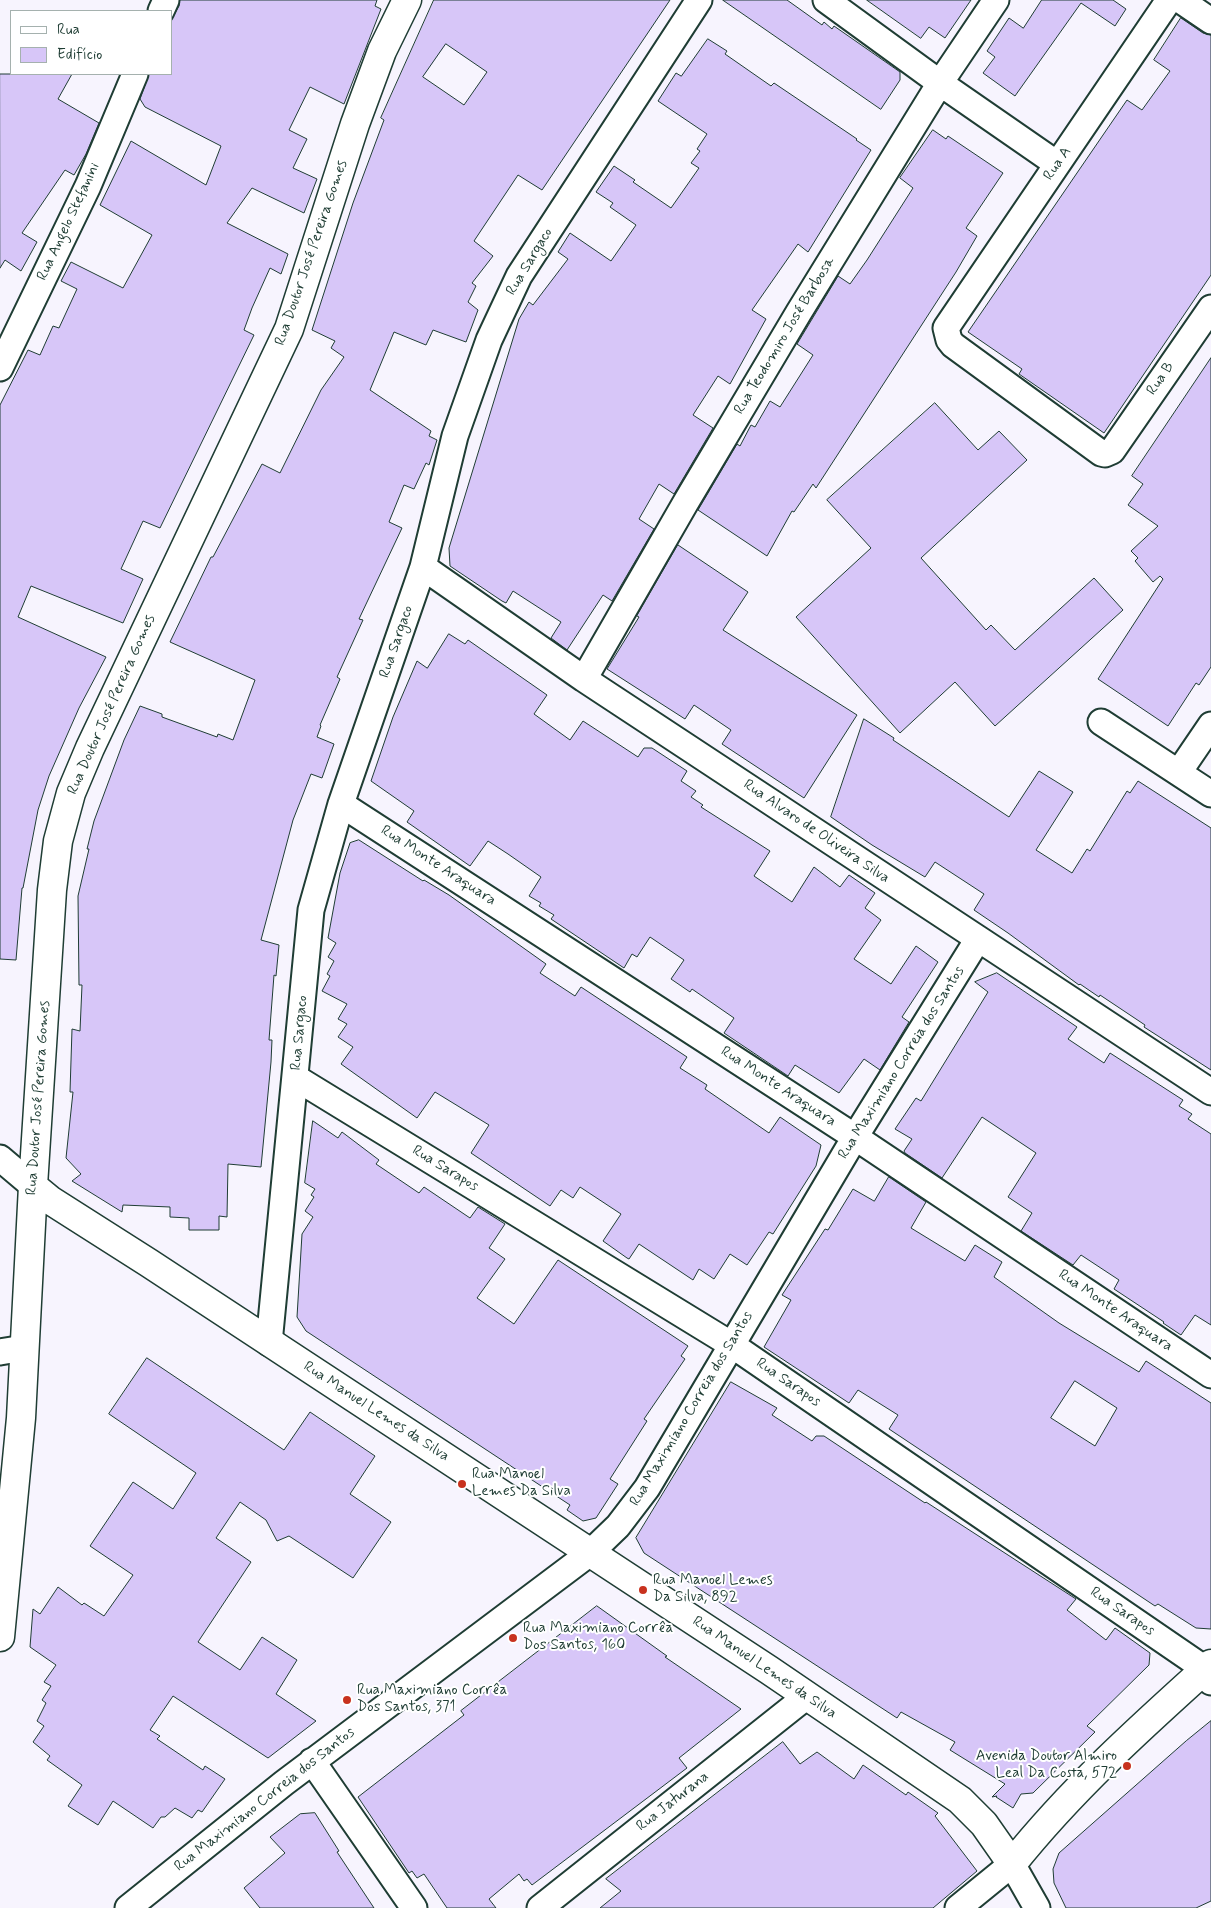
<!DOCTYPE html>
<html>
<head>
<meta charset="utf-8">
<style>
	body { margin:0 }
	#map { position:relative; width:1211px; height:1908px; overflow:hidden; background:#f7f4fe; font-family:Mynerve,sans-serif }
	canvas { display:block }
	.legend { position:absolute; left:10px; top:10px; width:162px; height:65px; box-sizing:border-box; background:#fff; border:1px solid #a5b1ae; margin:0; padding:6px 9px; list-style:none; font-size:15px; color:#1f3d34 }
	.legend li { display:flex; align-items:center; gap:10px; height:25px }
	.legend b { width:25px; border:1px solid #a5b1ae }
</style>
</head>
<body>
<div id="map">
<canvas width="1211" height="1908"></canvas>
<ul class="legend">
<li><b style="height:6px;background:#fff"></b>Rua</li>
<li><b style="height:14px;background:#d7c6f8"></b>Edifício</li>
</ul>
</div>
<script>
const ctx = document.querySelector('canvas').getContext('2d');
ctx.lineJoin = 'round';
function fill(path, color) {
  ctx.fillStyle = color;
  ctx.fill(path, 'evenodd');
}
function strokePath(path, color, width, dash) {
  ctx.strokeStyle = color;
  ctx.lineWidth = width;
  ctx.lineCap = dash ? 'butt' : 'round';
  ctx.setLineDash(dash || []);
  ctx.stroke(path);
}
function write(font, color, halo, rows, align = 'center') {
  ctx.font = font + ' Mynerve,sans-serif';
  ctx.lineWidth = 4;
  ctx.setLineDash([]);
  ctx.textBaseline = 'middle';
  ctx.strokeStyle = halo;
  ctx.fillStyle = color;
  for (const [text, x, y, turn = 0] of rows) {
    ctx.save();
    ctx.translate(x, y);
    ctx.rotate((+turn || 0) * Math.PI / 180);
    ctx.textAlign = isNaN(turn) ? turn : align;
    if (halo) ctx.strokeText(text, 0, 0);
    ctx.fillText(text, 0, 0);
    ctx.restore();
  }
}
const building = new Path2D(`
	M 180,0 L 377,0 L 375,6 L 381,9 L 344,104 L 310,87 L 289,130 L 307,139 L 293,168 L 317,179 L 304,213 L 252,188 L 227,223 L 288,254 L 281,274 L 270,268 L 252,308 L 244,330 L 254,335 L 160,528 L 143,521 L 121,569 L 143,579 L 123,623 L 31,586 L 18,617 L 106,657 L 79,708 L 49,776 L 38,810 L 23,888 L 22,888 L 16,960 L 0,959 L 0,405 L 28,350 L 40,355 L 53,326 L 59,328 L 77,289 L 61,281 L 71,262 L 123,288 L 152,235 L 100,205 L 131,141 L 206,185 L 221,146 L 145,107 L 140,99 L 149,74 L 171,74 L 171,20 L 179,6 Z
	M 434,0 L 670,0 L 542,190 L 518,175 L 474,241 L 493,256 L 472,283 L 476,286 L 468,302 L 478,310 L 466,342 L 433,330 L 426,345 L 394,332 L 370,390 L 431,431 L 429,436 L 437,440 L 429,465 L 426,463 L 414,489 L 404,485 L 389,522 L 402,528 L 359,619 L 363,620 L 337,677 L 340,679 L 320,725 L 321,726 L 317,737 L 334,744 L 322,778 L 311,774 L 293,820 L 261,940 L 279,945 L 276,976 L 274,975 L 269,1040 L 272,1040 L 271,1062 L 261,1167 L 228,1164 L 227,1217 L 219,1216 L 219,1230 L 189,1230 L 189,1218 L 170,1217 L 170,1207 L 123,1205 L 122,1212 L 72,1181 L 81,1174 L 66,1158 L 73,1092 L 70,1092 L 72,1029 L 80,1031 L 82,985 L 79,985 L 78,896 L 89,849 L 87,849 L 94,821 L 124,740 L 140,706 L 162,714 L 162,717 L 217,737 L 218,734 L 233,740 L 255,680 L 170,642 L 211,557 L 213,557 L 262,464 L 280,473 L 321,390 L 344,357 L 331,348 L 335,341 L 312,330 L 353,203 L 384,120 L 381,118 ZM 446,44 L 487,72 L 464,105 L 423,77 Z
	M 723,0 L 787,0 L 822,25 L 824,22 L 832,29 L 834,26 L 900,72 L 900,80 L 881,109 Z
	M 867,0 L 971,0 L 945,38 L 929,27 L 921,38 Z
	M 1042,0 L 1113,0 L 1126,9 L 1115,26 L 1081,3 L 1015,96 L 983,73 L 995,57 L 987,51 L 1009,18 L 1023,28 Z
	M 1181,18 L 1203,33 L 1211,35 L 1211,275 L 1104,433 L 1019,374 L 1022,369 L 968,332 L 1127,100 L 1142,110 L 1170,71 L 1154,60 Z
	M 708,39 L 727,51 L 725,54 L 771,86 L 774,83 L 857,139 L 856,140 L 871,150 L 808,252 L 798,244 L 752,310 L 766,319 L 730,384 L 718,376 L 693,415 L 713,428 L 674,494 L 659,484 L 639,519 L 654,529 L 612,601 L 603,595 L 567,650 L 551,638 L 561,622 L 513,591 L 506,603 L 502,601 L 450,566 L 449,548 L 519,319 L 529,302 L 533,305 L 568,259 L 558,252 L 570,233 L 611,261 L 636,225 L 610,207 L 613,203 L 596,192 L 614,166 L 635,180 L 633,182 L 671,208 L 699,168 L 691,163 L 700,151 L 697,149 L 707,134 L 658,101 L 676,73 L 681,76 Z
	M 0,74 L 72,74 L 58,99 L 99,123 L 86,154 L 74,175 L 65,170 L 22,233 L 37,242 L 21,271 L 5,260 L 0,268 Z
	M 933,130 L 946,139 L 948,136 L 1003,173 L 966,228 L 977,236 L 956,272 L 816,488 L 813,484 L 794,512 L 792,511 L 767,556 L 698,510 L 737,444 L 740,446 L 751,425 L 755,427 L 770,401 L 780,407 L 813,355 L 797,344 L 838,276 L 850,284 L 867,260 L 913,188 L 900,178 Z
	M 1211,358 L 1211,667 L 1199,685 L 1196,683 L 1168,726 L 1098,679 L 1163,579 L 1160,576 L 1153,582 L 1135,561 L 1138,558 L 1131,551 L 1158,526 L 1128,505 L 1143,484 L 1132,476 Z
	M 935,403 L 978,450 L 999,431 L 1027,460 L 921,558 L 986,630 L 991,625 L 1015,650 L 1094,578 L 1123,610 L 995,726 L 955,682 L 900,733 L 796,617 L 871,548 L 827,500 Z
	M 678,545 L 748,592 L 723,630 L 857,715 L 804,798 L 722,744 L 731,730 L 694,705 L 685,719 L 607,669 L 639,617 L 637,616 Z
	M 449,634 L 465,644 L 468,640 L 547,695 L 534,714 L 570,740 L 583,721 L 638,757 L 644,748 L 652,748 L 687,771 L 681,781 L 696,791 L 691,797 L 703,805 L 701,807 L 770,851 L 754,876 L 792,902 L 814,867 L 840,887 L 849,875 L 875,893 L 865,908 L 881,920 L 854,959 L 891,984 L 916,946 L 938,962 L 902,1017 L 909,1022 L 880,1070 L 864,1059 L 839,1093 L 795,1065 L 788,1076 L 724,1033 L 734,1018 L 692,989 L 690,992 L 671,979 L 684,960 L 650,937 L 637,957 L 632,954 L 624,968 L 551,919 L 554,915 L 539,906 L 541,903 L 529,896 L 541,877 L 508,854 L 488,841 L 470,866 L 407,822 L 414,811 L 371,781 L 393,717 L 417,661 L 427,668 Z
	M 864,719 L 894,738 L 893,740 L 1009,817 L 1039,771 L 1073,792 L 1036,850 L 1072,873 L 1087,849 L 1090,851 L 1127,791 L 1130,793 L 1138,781 L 1211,828 L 1211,1070 L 1144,1027 L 1145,1025 L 1100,995 L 1099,997 L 1080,984 L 1079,985 L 1008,933 L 974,910 L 984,894 L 935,862 L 925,877 L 872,845 L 831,817 Z
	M 359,840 L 423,881 L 424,880 L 449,895 L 546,964 L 540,973 L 575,996 L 581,987 L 687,1057 L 680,1068 L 707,1085 L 705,1089 L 769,1133 L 780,1117 L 821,1145 L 816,1166 L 773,1234 L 769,1232 L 747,1265 L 730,1254 L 714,1279 L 699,1269 L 693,1280 L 639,1244 L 629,1259 L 627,1258 L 603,1241 L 621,1214 L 580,1187 L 573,1198 L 561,1190 L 550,1206 L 471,1153 L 489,1125 L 435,1092 L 417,1118 L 341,1064 L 353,1047 L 338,1037 L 347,1024 L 338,1019 L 347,1004 L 322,991 L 330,976 L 327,974 L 334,961 L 328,957 L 336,943 L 328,938 L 340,873 L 350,843 Z
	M 997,973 L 1077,1027 L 1068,1039 L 1104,1063 L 1110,1053 L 1183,1100 L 1179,1106 L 1192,1114 L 1188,1119 L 1211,1134 L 1211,1325 L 1195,1315 L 1181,1335 L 1163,1323 L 1164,1322 L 1114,1289 L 1119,1280 L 1081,1255 L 1073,1265 L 1021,1231 L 1032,1213 L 1008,1197 L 1036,1153 L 982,1117 L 942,1178 L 905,1153 L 904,1151 L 912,1139 L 895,1129 L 916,1098 L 921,1101 L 988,992 L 975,982 Z
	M 313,1121 L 338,1138 L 342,1132 L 379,1160 L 376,1164 L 419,1193 L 424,1187 L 470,1218 L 478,1207 L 505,1224 L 489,1248 L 505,1259 L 477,1298 L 514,1324 L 558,1260 L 688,1346 L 681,1356 L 685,1359 L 644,1419 L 647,1421 L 610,1479 L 618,1484 L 596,1518 L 583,1521 L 567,1510 L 570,1505 L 306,1331 L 297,1317 L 302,1234 L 313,1217 L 305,1211 L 314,1197 L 311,1195 L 315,1189 L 305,1183 Z
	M 889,1177 L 926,1202 L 911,1228 L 965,1261 L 975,1245 L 1002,1262 L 994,1277 L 1059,1323 L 1139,1372 L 1146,1361 L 1211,1403 L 1211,1629 L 1196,1628 L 1158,1604 L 1155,1606 L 889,1429 L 898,1415 L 858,1390 L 849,1403 L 764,1347 L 791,1300 L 782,1295 L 825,1229 L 828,1230 L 853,1189 L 874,1201 ZM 1075,1381 L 1117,1408 L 1095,1446 L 1051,1418 Z
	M 147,1358 L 284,1450 L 310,1412 L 375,1456 L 350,1494 L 391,1522 L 353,1578 L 289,1536 L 277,1541 L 266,1520 L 240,1502 L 216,1538 L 251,1562 L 198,1642 L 240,1670 L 262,1637 L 297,1660 L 276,1694 L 316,1721 L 268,1758 L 173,1696 L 150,1730 L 160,1736 L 157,1739 L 203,1770 L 205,1766 L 225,1779 L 202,1812 L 198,1810 L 192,1818 L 175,1808 L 165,1817 L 161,1817 L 153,1828 L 113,1801 L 98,1825 L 68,1806 L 82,1785 L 47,1760 L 50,1756 L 33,1742 L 44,1726 L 37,1721 L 46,1703 L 42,1700 L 51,1686 L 44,1682 L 56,1665 L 30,1647 L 33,1609 L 40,1614 L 58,1587 L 82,1605 L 84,1603 L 104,1616 L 133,1575 L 90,1546 L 133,1482 L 173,1509 L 196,1473 L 109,1414 Z
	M 731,1382 L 777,1408 L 772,1415 L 812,1441 L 816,1436 L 824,1436 L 925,1503 L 926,1502 L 1076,1599 L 1067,1610 L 1106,1640 L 1115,1628 L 1150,1653 L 1149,1665 L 1087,1726 L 1095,1732 L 1033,1793 L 1021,1794 L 1013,1808 L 996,1797 L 997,1796 L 992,1797 L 1005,1784 L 950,1750 L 955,1742 L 901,1712 L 897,1718 L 644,1553 L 636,1538 Z
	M 597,1606 L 667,1656 L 665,1657 L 741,1709 L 679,1758 L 687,1768 L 532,1885 L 527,1879 L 524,1881 L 519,1874 L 489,1899 L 496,1908 L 447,1908 L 424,1874 L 417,1878 L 412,1871 L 409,1873 L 358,1797 L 464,1715 L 461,1711 Z
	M 1211,1721 L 1211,1901 L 1196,1908 L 1066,1908 L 1054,1883 L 1053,1869 L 1059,1853 L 1186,1741 Z
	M 783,1742 L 800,1764 L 817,1752 L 854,1779 L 863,1765 L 906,1795 L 908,1792 L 938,1813 L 935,1816 L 977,1871 L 933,1908 L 600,1908 L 621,1891 L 606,1879 Z
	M 315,1813 L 339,1851 L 337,1852 L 374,1908 L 260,1908 L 244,1888 L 285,1853 L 270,1837 L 300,1814 Z`);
fill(building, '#d7c6f8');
strokePath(building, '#1f3d34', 1);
const street = new Path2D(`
	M 826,0 L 940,83 L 1057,164
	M 1169,0 L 946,328 L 949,340 L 953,345 L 1101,453 L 1105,454 L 1112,451 L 1211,308
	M 1180,0 L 1211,21
	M 161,11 L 166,0
	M 0,368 L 88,186 L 135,74
	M 423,567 L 584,679 L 1211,1092
	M 584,679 L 686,502 L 799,312 L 940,83 L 996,0
	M 1101,722 L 1211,794
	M 1179,772 L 1211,725
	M 341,804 L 855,1137 L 1211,1375
	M 296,1078 L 732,1345 L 1205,1669 L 1211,1682
	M 0,1158 L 33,1186
	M 269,1343 L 311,910 L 341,804 L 423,567 L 455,436 L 489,340 L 519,276 L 699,0
	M 0,1352 L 24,1348
	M 312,1761 L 414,1908
	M 128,1908 L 284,1783 L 590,1553 L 618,1526 L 647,1488 L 855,1137 L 978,939
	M 540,1908 L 807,1696
	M 958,1908 L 1012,1864 L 1037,1908`);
const secondary = new Path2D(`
	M 33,1186 L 50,1200 L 149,1263 L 769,1670 L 960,1800 L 984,1824 L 1012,1864 C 1071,1790 1141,1727 1211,1664
	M 0,1637 L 21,1418 L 33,1186 L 52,890 L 58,841 L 71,793 L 90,748 L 289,329 L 355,124 L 382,51 L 407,0`);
strokePath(street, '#1f3d34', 29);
strokePath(secondary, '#1f3d34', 31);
strokePath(street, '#fff', 25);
strokePath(secondary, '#fff', 28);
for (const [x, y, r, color] of [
	[462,1484,5,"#c8321e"],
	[643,1590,5,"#c8321e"],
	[513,1638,5,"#c8321e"],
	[347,1700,5,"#c8321e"],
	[1127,1766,5,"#c8321e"]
]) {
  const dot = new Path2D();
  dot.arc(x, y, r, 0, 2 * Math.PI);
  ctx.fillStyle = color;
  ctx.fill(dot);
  strokePath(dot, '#fff', 2);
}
write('15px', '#1f3d34', '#fff', [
	["Rua A",1058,164,-56],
	["Rua Angelo Stefanini",69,222,-65],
	["Rua Doutor José Pereira Gomes",312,253,-71],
	["Rua Sargaco",530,262,-59],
	["Rua Teodomiro José Barbosa",785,336,-59],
	["Rua B",1161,379,-55],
	["Rua Sargaco",397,642,-71],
	["Rua Doutor José Pereira Gomes",112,705,-66],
	["Rua Alvaro de Oliveira Silva",816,832,34],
	["Rua Monte Araquara",438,866,33],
	["Rua Sargaco",300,1033,-85],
	["Rua Maximiano Correia dos Santos",902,1063,-58],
	["Rua Monte Araquara",778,1087,33],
	["Rua Doutor José Pereira Gomes",39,1098,-86],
	["Rua Sarapos",445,1169,31],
	["Rua Monte Araquara",1115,1311,34],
	["Rua Sarapos",788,1383,34],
	["Rua Maximiano Correia dos Santos",692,1409,-59],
	["Rua Manuel Lemes da Silva",376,1412,33],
	["Rua Sarapos",1122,1612,34],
	["Rua Manuel Lemes da Silva",764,1668,34],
	["Rua Maximiano Correia dos Santos",265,1800,-38],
	["Rua Jaturana",673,1802,-38]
]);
write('15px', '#1f3d34', '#fff', [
	["Rua Manoel",472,1475],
	["Lemes Da Silva",472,1492],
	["Rua Manoel Lemes",653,1581],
	["Da Silva, 892",653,1598],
	["Rua Maximiano Corrêa",523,1629],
	["Dos Santos, 160",523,1646],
	["Rua Maximiano Corrêa",357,1691],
	["Dos Santos, 371",357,1708],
	["Avenida Doutor Almiro",1117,1757,"right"],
	["Leal Da Costa, 572",1117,1774,"right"]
], 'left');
</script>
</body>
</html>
